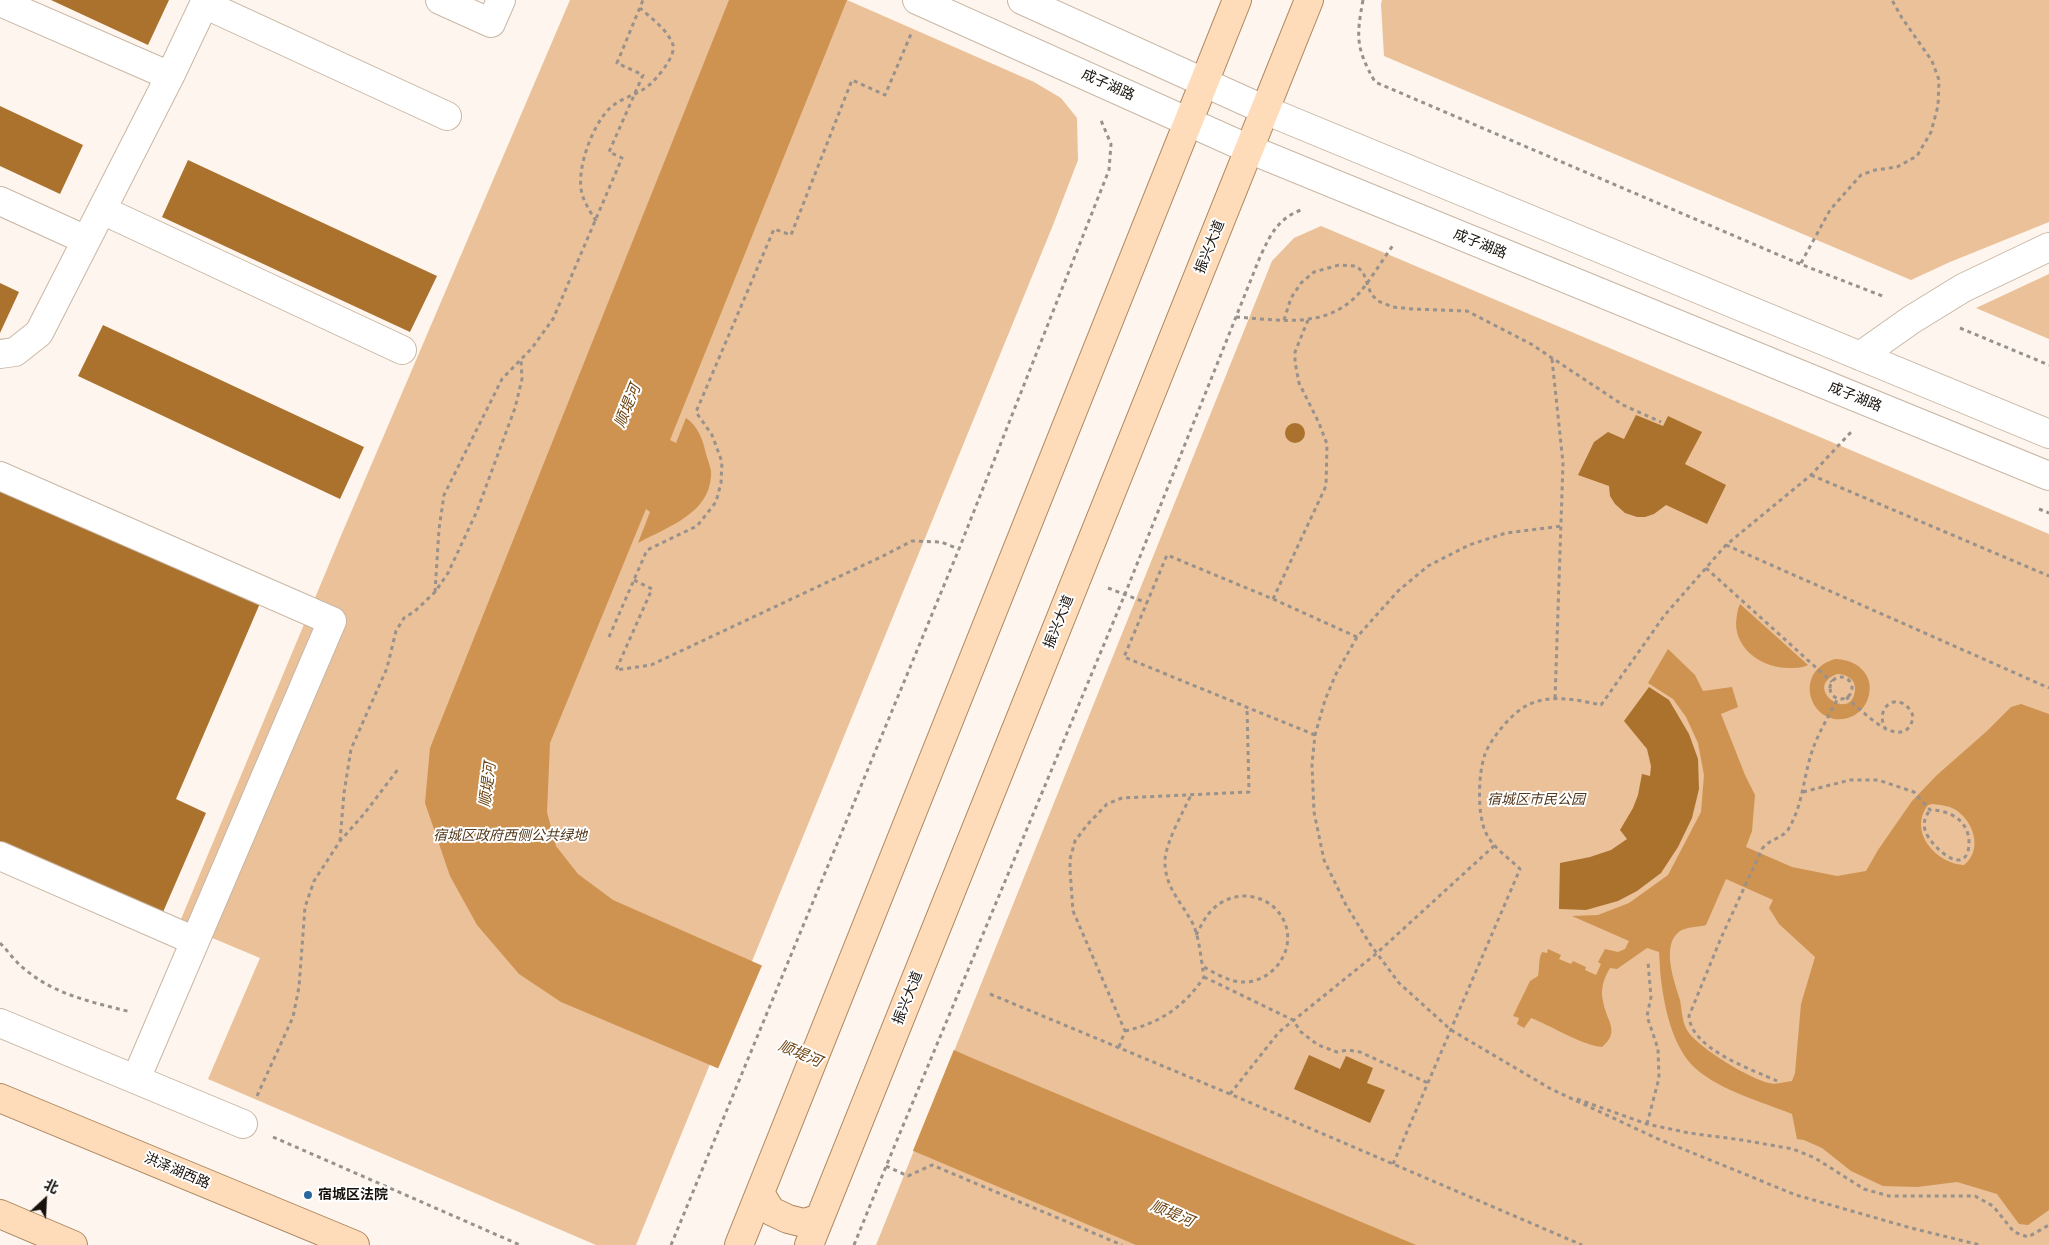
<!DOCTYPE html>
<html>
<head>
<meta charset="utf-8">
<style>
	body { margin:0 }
	#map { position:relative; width:2049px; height:1245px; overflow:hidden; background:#fdf5ee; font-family:"IBM Plex Serif","Noto Sans SC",serif }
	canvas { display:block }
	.north { position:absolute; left:20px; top:1175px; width:50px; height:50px; -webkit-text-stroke:4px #fff; paint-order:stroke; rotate:25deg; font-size:14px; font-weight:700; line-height:20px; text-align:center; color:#17110b }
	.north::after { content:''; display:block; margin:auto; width:18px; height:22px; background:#17110b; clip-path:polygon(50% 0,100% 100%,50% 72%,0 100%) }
</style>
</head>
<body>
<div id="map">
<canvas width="2049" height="1245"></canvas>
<div class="north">北</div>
</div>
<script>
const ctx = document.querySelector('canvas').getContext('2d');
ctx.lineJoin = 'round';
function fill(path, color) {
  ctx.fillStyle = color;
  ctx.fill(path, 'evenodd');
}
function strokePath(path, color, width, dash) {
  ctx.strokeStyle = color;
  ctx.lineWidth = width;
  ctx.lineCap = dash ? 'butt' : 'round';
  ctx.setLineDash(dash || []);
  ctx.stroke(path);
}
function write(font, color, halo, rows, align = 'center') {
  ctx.font = font + ' "IBM Plex Serif","Noto Sans SC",serif';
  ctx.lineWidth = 4;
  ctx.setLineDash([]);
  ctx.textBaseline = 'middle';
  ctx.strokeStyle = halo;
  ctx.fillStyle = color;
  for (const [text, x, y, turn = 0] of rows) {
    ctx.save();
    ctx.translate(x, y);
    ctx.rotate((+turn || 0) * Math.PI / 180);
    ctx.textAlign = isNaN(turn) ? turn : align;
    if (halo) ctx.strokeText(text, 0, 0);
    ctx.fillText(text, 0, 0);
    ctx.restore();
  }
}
fill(new Path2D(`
	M 570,0 L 847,0 L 1034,82 L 1061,98 L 1077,118 L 1078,160 L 1053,225 L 636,1245 L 596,1245 L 208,1079 L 260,958 L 179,924 L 340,538 Z
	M 1382,0 L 2049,0 L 2049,222 L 1950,262 L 1911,280 L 1384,56 L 1381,4 Z
	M 1321,226 L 2049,534 L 2049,1245 L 876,1245 L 1272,261 L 1294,238 Z
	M 2049,274 L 2049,339 L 1976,308 Z`), '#eac198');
fill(new Path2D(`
	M 729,0 L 847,0 L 670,440 L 676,443 L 686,418 C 698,426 703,440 706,454 C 708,461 712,470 711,476 C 709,514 667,527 638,543 L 650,512 L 646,509 L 550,743 L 547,812 L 556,846 L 578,874 L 613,900 L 972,1058 L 1416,1245 L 1136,1245 L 561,1002 L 519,974 L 477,925 L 450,876 L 425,803 L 430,748 Z
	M 1740,604 L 1808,665 C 1802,668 1796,668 1789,668 C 1764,668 1736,651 1736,623 C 1737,616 1737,610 1740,604 Z
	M 1668,649 L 1695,675 L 1703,691 L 1732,687 L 1738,707 L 1721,714 L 1745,775 L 1755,795 L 1752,831 L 1746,847 L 1792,867 L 1837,876 L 1866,871 L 1878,850 L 1912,801 L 1937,775 L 1987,731 L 2011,707 L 2021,704 L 2049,714 L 2049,1210 L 2028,1225 L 2019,1224 L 1997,1194 L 1957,1182 L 1917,1187 L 1883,1186 L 1851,1171 L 1822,1148 L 1804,1140 L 1797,1139 L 1792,1114 C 1760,1101 1721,1091 1695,1068 C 1674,1048 1666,1014 1662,987 C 1660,976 1660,964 1659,952 L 1647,948 L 1617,969 L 1610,968 C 1604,978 1600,989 1603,1001 C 1606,1021 1621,1031 1602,1047 C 1581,1045 1552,1026 1531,1018 L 1524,1028 L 1517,1024 L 1519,1018 L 1513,1016 L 1530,981 L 1538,976 C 1540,967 1538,960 1542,952 L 1547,953 L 1548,949 L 1561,955 L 1559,959 L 1571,964 L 1573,961 L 1586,967 L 1585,970 L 1596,975 L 1601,964 L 1598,962 L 1605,949 L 1618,952 L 1625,949 L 1629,941 L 1572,916 L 1598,915 L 1629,903 L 1668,875 L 1701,812 L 1704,775 L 1698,743 L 1686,717 L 1673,699 L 1648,683 ZM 1933,804 C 1941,805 1950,806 1956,810 C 1974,822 1983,850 1964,865 C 1935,863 1908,831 1928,805 ZM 1726,879 L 1773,900 L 1769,908 L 1779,924 L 1815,957 L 1801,1004 L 1795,1073 L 1792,1081 C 1784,1082 1777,1085 1769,1083 C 1750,1079 1701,1049 1689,1033 C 1682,1024 1682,1011 1680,1000 C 1675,983 1660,945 1680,931 C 1686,927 1699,927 1706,925 Z
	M 1835,659 C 1855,659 1874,673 1869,695 C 1867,704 1861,712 1853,716 C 1814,734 1788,673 1835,659 ZM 1837,674 C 1846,674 1856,679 1855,690 C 1852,724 1801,688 1837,674 Z`), '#ce9351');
fill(new Path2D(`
	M 763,963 L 955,1047 L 912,1153 L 717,1071 Z`), '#fdf5ee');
fill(new Path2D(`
	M 51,0 L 169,0 L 148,45 Z
	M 0,106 L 83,145 L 60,194 L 0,166 Z
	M 188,160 L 437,276 L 410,332 L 162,217 Z
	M 0,283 L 19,292 L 0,333 Z
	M 103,325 L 364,447 L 340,499 L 78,376 Z
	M 1636,415 L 1663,426 L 1668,416 L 1702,432 L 1685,464 L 1726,485 L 1707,524 L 1666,505 L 1654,514 L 1645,517 L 1637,517 L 1625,513 L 1615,504 L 1610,496 L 1609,486 L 1578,475 L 1594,442 L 1608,432 L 1624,439 Z
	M1285 433a10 10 0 1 1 20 0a10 10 0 1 1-20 0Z
	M 0,488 L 261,601 L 176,799 L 206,813 L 160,919 L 0,850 Z
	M 1649,687 L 1669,700 L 1689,734 L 1698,759 L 1699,789 L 1692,818 L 1678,847 L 1661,873 L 1637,891 L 1618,901 L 1586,910 L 1559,909 L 1560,863 L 1590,857 L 1611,850 L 1627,839 L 1620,830 L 1633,808 L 1638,795 L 1642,774 L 1650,776 L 1651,766 L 1647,749 L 1624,721 Z
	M 1309,1055 L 1340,1069 L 1346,1056 L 1373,1068 L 1367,1083 L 1385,1090 L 1370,1123 L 1294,1089 Z`), '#ab722e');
const minor = new Path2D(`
	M 440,0 L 491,23 L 501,0
	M 917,0 L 1249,149 L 2049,476
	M 1022,0 L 1265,110 L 2049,434
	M 0,2 L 170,76
	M 204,4 L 447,116
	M 0,201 L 86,240
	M 102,210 L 402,350
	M 0,354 L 15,352 L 39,333 L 170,76 L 206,0
	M 1860,356 L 1911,320 L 1963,288 L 2049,247
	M 0,476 L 332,621 L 136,1079
	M 0,856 L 195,941
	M 0,1023 L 243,1124`);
const major = new Path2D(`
	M 0,1098 L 355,1245
	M 760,1193 L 771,1211 L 788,1219 L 804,1223 L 820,1218
	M 0,1214 L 73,1245
	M 739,1245 L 1237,0
	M 809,1245 L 1309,0`);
strokePath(minor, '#c9b7a5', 30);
strokePath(major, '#ac865e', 30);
strokePath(new Path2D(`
	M 1363,0 C 1356,38 1356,48 1375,82 L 1800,264 L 1885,297
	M 596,221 C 591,213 586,205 583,197 C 574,173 592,126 609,109 C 621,97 636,96 648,86 C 657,79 676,56 673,45 C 668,30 651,18 640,8
	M 1801,263 L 1830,210 L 1861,175 L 1875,170 L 1897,167 L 1917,156 L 1931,132 L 1938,106 L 1939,80 L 1932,61 L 1902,18 L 1892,0
	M 1236,317 C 1281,320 1328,330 1361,291 C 1373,276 1383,259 1394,244
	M 1284,320 L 1291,298 L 1301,283 L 1314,272 L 1339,265 L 1356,266 L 1363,272 L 1371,294 L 1378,301 L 1393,307 L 1412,309 L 1467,311 L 1531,344 L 1623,405 L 1661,422
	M 1960,328 L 2049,365
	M 1552,359 L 1563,463 L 1555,699
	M 1811,475 L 2049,576
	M 2039,509 L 2049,513
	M 1726,545 L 2049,688
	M 1706,568 L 1832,682
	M 634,580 L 652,589 L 616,670 L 651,665 L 883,556 L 912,541 L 941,542 L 959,549
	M 1108,588 L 1147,603
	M 435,592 L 439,529 L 444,495 L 502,379 L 532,348 L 553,319 L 622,158 L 609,152 L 643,75 L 617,63 L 643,0
	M 1273,599 L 1326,486 L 1327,444 L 1319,423 L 1299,383 L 1295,362 L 1295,352 L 1308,320
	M 609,637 L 647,550 L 697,526 L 716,502 L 721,483 L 722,462 L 712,435 L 696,412 L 774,229 L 791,235 L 852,80 L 885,95 L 911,34
	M 1357,637 L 1336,674 L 1325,700 L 1315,735 L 1312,764 L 1314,812 L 1324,860 L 1346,905 L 1370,944 L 1399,983 L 1451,1030 L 1551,1089 L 1656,1138 L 1796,1195 L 1911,1228 L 1980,1245
	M1830 688a11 11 0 1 1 22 0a11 11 0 1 1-22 0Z
	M 1846,697 C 1858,707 1898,750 1911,724 C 1913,719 1914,715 1910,710 C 1897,691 1873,708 1886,730
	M 1315,735 L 1124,657 L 1167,555 L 1273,599 L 1357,637 L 1398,591 L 1428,566 L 1469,545 L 1506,533 L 1561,526
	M 1803,792 L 1850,780 L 1878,780 L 1914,792 L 1930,810 C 1949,810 1969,820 1969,843 C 1969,847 1968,854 1965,857 C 1955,868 1934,846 1929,838 C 1922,828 1923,819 1930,810
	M 340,841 L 344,793 L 351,749 L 387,668 L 396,631 L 404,618 L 415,611 L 435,592 L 448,573 L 477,511 L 515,408 L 522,379 L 521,359
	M 1196,935 C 1201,926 1206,915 1213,909 C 1234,888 1271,893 1284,921 C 1297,949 1274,981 1245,982 C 1230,983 1215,973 1202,966
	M 0,943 C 9,952 16,963 27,971 C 56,995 95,1003 131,1012
	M 1204,977 L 1293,1020 L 1301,1032 L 1318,1045 L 1337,1052 L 1348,1050 L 1360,1052 L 1428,1083
	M 990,994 L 1230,1094 L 1582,1245
	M 1125,1031 C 1160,1023 1184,1007 1204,977 C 1201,960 1200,940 1193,924 C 1181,901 1164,887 1165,859 C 1167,840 1183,812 1191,795
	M 1119,1047 L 1125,1031 L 1073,911 L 1070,870 L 1070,859 L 1075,841 L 1087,825 L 1107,804 L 1122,798 L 1249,792 L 1247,707
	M 1777,1081 C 1751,1069 1691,1049 1689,1016 L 1721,938 L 1762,849 C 1769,839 1784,838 1789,828 C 1802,806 1803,782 1810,758 C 1816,736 1828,718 1838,698
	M 1230,1094 L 1279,1032 L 1377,953 L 1495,845
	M 257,1096 L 293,1017 L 299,987 L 305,907 L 314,881 L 340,841 L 364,814 L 399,768
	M 1577,1099 L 1647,1124 L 1689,1133 L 1742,1140 L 1793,1149 L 1815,1158 L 1864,1189 L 1889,1196 L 1975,1196 L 1993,1206 L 2014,1232 L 2028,1237 L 2049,1225
	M 1647,1124 L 1659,1078 L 1658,1049 L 1647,1016 L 1651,997 L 1648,962
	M 273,1137 L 520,1245
	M 1393,1164 L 1520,869 C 1509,858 1493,848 1486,833 C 1477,815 1478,774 1485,754 C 1491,738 1514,710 1530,704 C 1552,694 1578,700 1601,705 L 1664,616 L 1726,545 L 1811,475 L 1852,431
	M 886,1166 L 908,1176 L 932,1165 L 1122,1245
	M 671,1245 L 959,549 L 1109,170 L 1111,144 L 1100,118
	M 854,1245 L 887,1164 L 1125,594 L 1260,257 C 1271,233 1279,217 1304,209`), '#99918b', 3, [4, 4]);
strokePath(minor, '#fff', 28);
strokePath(major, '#fedcb9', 28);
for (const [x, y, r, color] of [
	[308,1195,5,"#27699e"]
]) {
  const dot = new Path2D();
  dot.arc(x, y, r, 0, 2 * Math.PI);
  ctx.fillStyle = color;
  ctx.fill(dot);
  strokePath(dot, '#fff', 2);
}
write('14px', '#17110b', '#fff', [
	["成子湖路",1108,85,24],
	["成子湖路",1480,244,22],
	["振兴大道",1210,247,-68],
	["成子湖路",1855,397,22],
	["振兴大道",1059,622,-68],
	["振兴大道",908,998,-68],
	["洪泽湖西路",177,1171,23]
]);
write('italic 14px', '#51371b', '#fff', [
	["宿城区市民公园",1536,800],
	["宿城区政府西侧公共绿地",510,836]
]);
write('bold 14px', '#17110b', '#fff', [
	["宿城区法院",318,1195]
], 'left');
write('italic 15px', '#6d4412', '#fff', [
	["顺堤河",628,406,-68],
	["顺堤河",488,785,-83],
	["顺堤河",800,1054,23],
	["顺堤河",1172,1214,23]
]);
</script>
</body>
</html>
